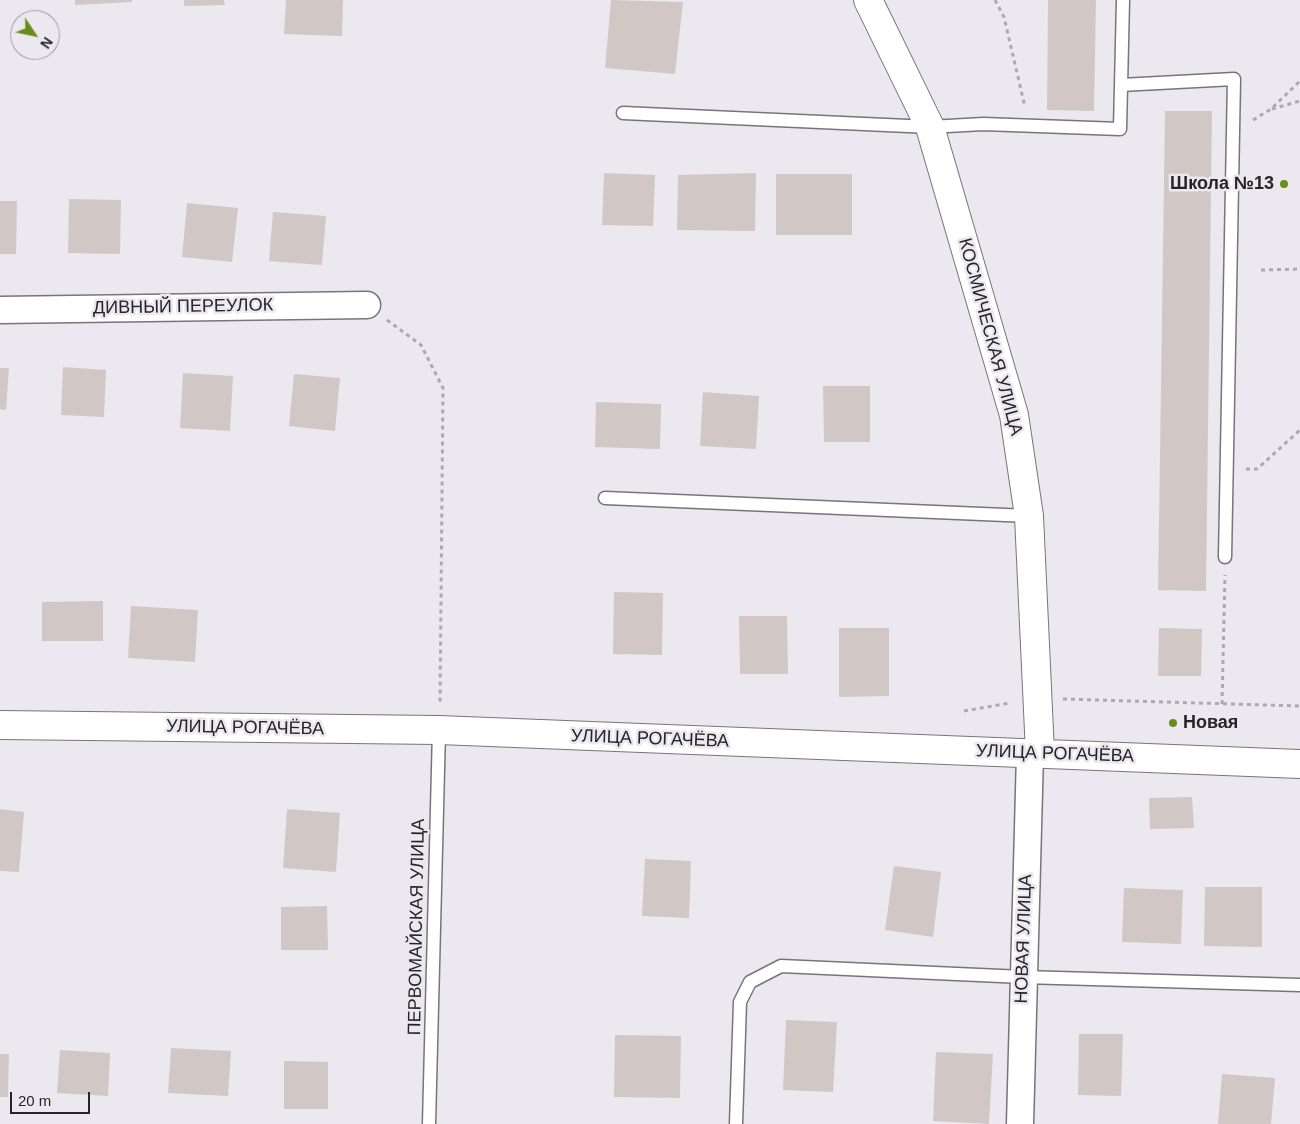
<!DOCTYPE html>
<html>
<head>
<meta charset="utf-8">
<style>
	body { margin:0 }
	#map { position:relative; width:1300px; height:1124px; overflow:hidden; background:#ebe8f0; font-family:Helvetica,sans-serif }
	canvas { display:block }
	.north { position:absolute; left:10px; top:10px; width:50px; height:50px; box-sizing:border-box; background:#ebe8f0; border:1px solid #9c9aa0; border-radius:50%; rotate:124deg; font-size:14px; font-weight:700; line-height:20px; text-align:center; color:#262527 }
	.north::after { content:''; display:block; margin:auto; width:18px; height:22px; background:#688e19; clip-path:polygon(50% 0,100% 100%,50% 72%,0 100%) }
	.scale { position:absolute; left:10px; top:1092px; width:80px; height:22px; box-sizing:border-box; border:2px solid #262527; border-top:0; padding-left:6px; font-size:15px; line-height:18px; white-space:nowrap; color:#262527; -webkit-text-stroke:4px #ebe8f0; paint-order:stroke }
</style>
</head>
<body>
<div id="map">
<canvas width="1300" height="1124"></canvas>
<div class="north">N</div>
<div class="scale">20 m</div>
</div>
<script>
const ctx = document.querySelector('canvas').getContext('2d');
ctx.lineJoin = 'round';
function fill(path, color) {
  ctx.fillStyle = color;
  ctx.fill(path, 'evenodd');
}
function strokePath(path, color, width, dash) {
  ctx.strokeStyle = color;
  ctx.lineWidth = width;
  ctx.lineCap = dash ? 'butt' : 'round';
  ctx.setLineDash(dash || []);
  ctx.stroke(path);
}
function write(font, color, halo, rows, align = 'center') {
  ctx.font = font + ' Helvetica,sans-serif';
  ctx.lineWidth = 5;
  ctx.setLineDash([]);
  ctx.textBaseline = 'middle';
  ctx.strokeStyle = halo;
  ctx.fillStyle = color;
  for (const [text, x, y, turn = 0] of rows) {
    ctx.save();
    ctx.translate(x, y);
    ctx.rotate((+turn || 0) * Math.PI / 180);
    ctx.textAlign = isNaN(turn) ? turn : align;
    if (halo) ctx.strokeText(text, 0, 0);
    ctx.fillText(text, 0, 0);
    ctx.restore();
  }
}
fill(new Path2D(`
	M 75,0 L 132,0 L 132,2 L 75,5 Z
	M 184,0 L 224,0 L 225,5 L 184,6 Z
	M 286,0 L 343,0 L 342,36 L 284,34 Z
	M 611,0 L 683,2 L 675,74 L 605,68 Z
	M 1048,0 L 1096,0 L 1094,111 L 1047,110 Z
	M 1165,111 L 1212,111 L 1206,591 L 1158,590 Z
	M 604,173 L 655,175 L 653,226 L 602,225 Z
	M 756,173 L 755,231 L 677,230 L 678,175 Z
	M 776,174 L 852,174 L 852,235 L 776,235 Z
	M 69,199 L 121,200 L 120,254 L 68,253 Z
	M 0,201 L 17,201 L 16,254 L 0,254 Z
	M 187,203 L 238,208 L 232,262 L 182,257 Z
	M 273,212 L 326,216 L 322,265 L 269,261 Z
	M 63,367 L 106,370 L 104,417 L 61,415 Z
	M 0,368 L 9,368 L 6,410 L 0,409 Z
	M 183,373 L 233,376 L 230,431 L 180,428 Z
	M 294,374 L 340,378 L 335,431 L 289,426 Z
	M 823,386 L 870,386 L 870,442 L 824,442 Z
	M 703,392 L 759,396 L 756,449 L 700,446 Z
	M 596,402 L 661,404 L 660,449 L 595,447 Z
	M 614,592 L 663,593 L 662,655 L 613,654 Z
	M 103,601 L 103,641 L 42,641 L 42,602 Z
	M 131,606 L 198,610 L 195,662 L 128,658 Z
	M 739,616 L 787,616 L 788,674 L 740,674 Z
	M 839,628 L 889,628 L 889,696 L 839,697 Z
	M 1159,628 L 1202,629 L 1201,676 L 1158,676 Z
	M 1192,797 L 1194,828 L 1150,829 L 1149,798 Z
	M 0,809 L 24,812 L 19,872 L 0,871 Z
	M 287,809 L 340,813 L 336,872 L 283,868 Z
	M 645,859 L 691,861 L 689,918 L 642,916 Z
	M 894,866 L 941,872 L 933,937 L 885,930 Z
	M 1205,887 L 1262,887 L 1262,947 L 1204,946 Z
	M 1124,888 L 1183,890 L 1181,944 L 1122,942 Z
	M 327,906 L 328,950 L 281,950 L 281,907 Z
	M 786,1020 L 837,1022 L 833,1092 L 783,1090 Z
	M 1079,1034 L 1123,1034 L 1121,1096 L 1078,1095 Z
	M 615,1035 L 681,1036 L 680,1098 L 614,1097 Z
	M 171,1048 L 231,1051 L 228,1096 L 168,1093 Z
	M 60,1050 L 110,1053 L 108,1096 L 57,1093 Z
	M 936,1052 L 993,1054 L 989,1124 L 933,1121 Z
	M 0,1054 L 9,1054 L 8,1097 L 0,1097 Z
	M 284,1061 L 328,1062 L 328,1109 L 284,1109 Z
	M 1222,1074 L 1275,1078 L 1271,1124 L 1218,1124 Z`), '#d1c8c6');
const lane = new Path2D(`
	M 1121,85 L 1234,79 L 1225,557
	M 623,113 L 930,127 L 983,124 L 1120,129 L 1123,0
	M 605,498 L 1029,516
	M 429,1124 L 439,730
	M 736,1124 L 740,1002 L 750,982 L 781,966 L 1023,977 L 1300,985`);
const street = new Path2D(`
	M 0,310 L 367,305
	M 1020,1124 L 1030,754`);
const secondary = new Path2D(`
	M 868,0 L 930,127 L 1014,415 L 1029,516 L 1040,753
	M 0,725 L 439,730 L 1300,764`);
strokePath(lane, '#77757c', 15);
strokePath(street, '#77757c', 29);
strokePath(secondary, '#77757c', 30);
strokePath(new Path2D(`
	M 995,0 L 1004,17 L 1025,107
	M 1272,109 L 1300,101
	M 1253,120 L 1271,109 L 1300,81
	M 1261,270 L 1300,269
	M 387,320 L 421,345 L 443,388 L 440,704
	M 1246,469 L 1257,469 L 1300,430
	M 1063,699 L 1300,706
	M 1222,704 L 1225,575
	M 964,711 L 1010,703`), '#aca9af', 3, [4, 4]);
strokePath(lane, '#fff', 12);
strokePath(street, '#fff', 26);
strokePath(secondary, '#fff', 28);
for (const [x, y, r, color] of [
	[1284,184,5,"#688e19"],
	[1173,723,5,"#688e19"]
]) {
  const dot = new Path2D();
  dot.arc(x, y, r, 0, 2 * Math.PI);
  ctx.fillStyle = color;
  ctx.fill(dot);
  strokePath(dot, '#ebe8f0', 2);
}
write('bold 18px', '#262527', '#ebe8f0', [
	["Школа №13",1274,184],
	["Новая",1183,723,"left"]
], 'right');
write('18px', '#262527', '#ebe8f0', [
	["ДИВНЫЙ ПЕРЕУЛОК",183,307,-1],
	["КОСМИЧЕСКАЯ УЛИЦА",990,337,75],
	["УЛИЦА РОГАЧЁВА",245,728,1],
	["УЛИЦА РОГАЧЁВА",650,739,2],
	["УЛИЦА РОГАЧЁВА",1055,754,2],
	["ПЕРВОМАЙСКАЯ УЛИЦА",417,927,-89],
	["НОВАЯ УЛИЦА",1024,939,-88]
]);
</script>
</body>
</html>
